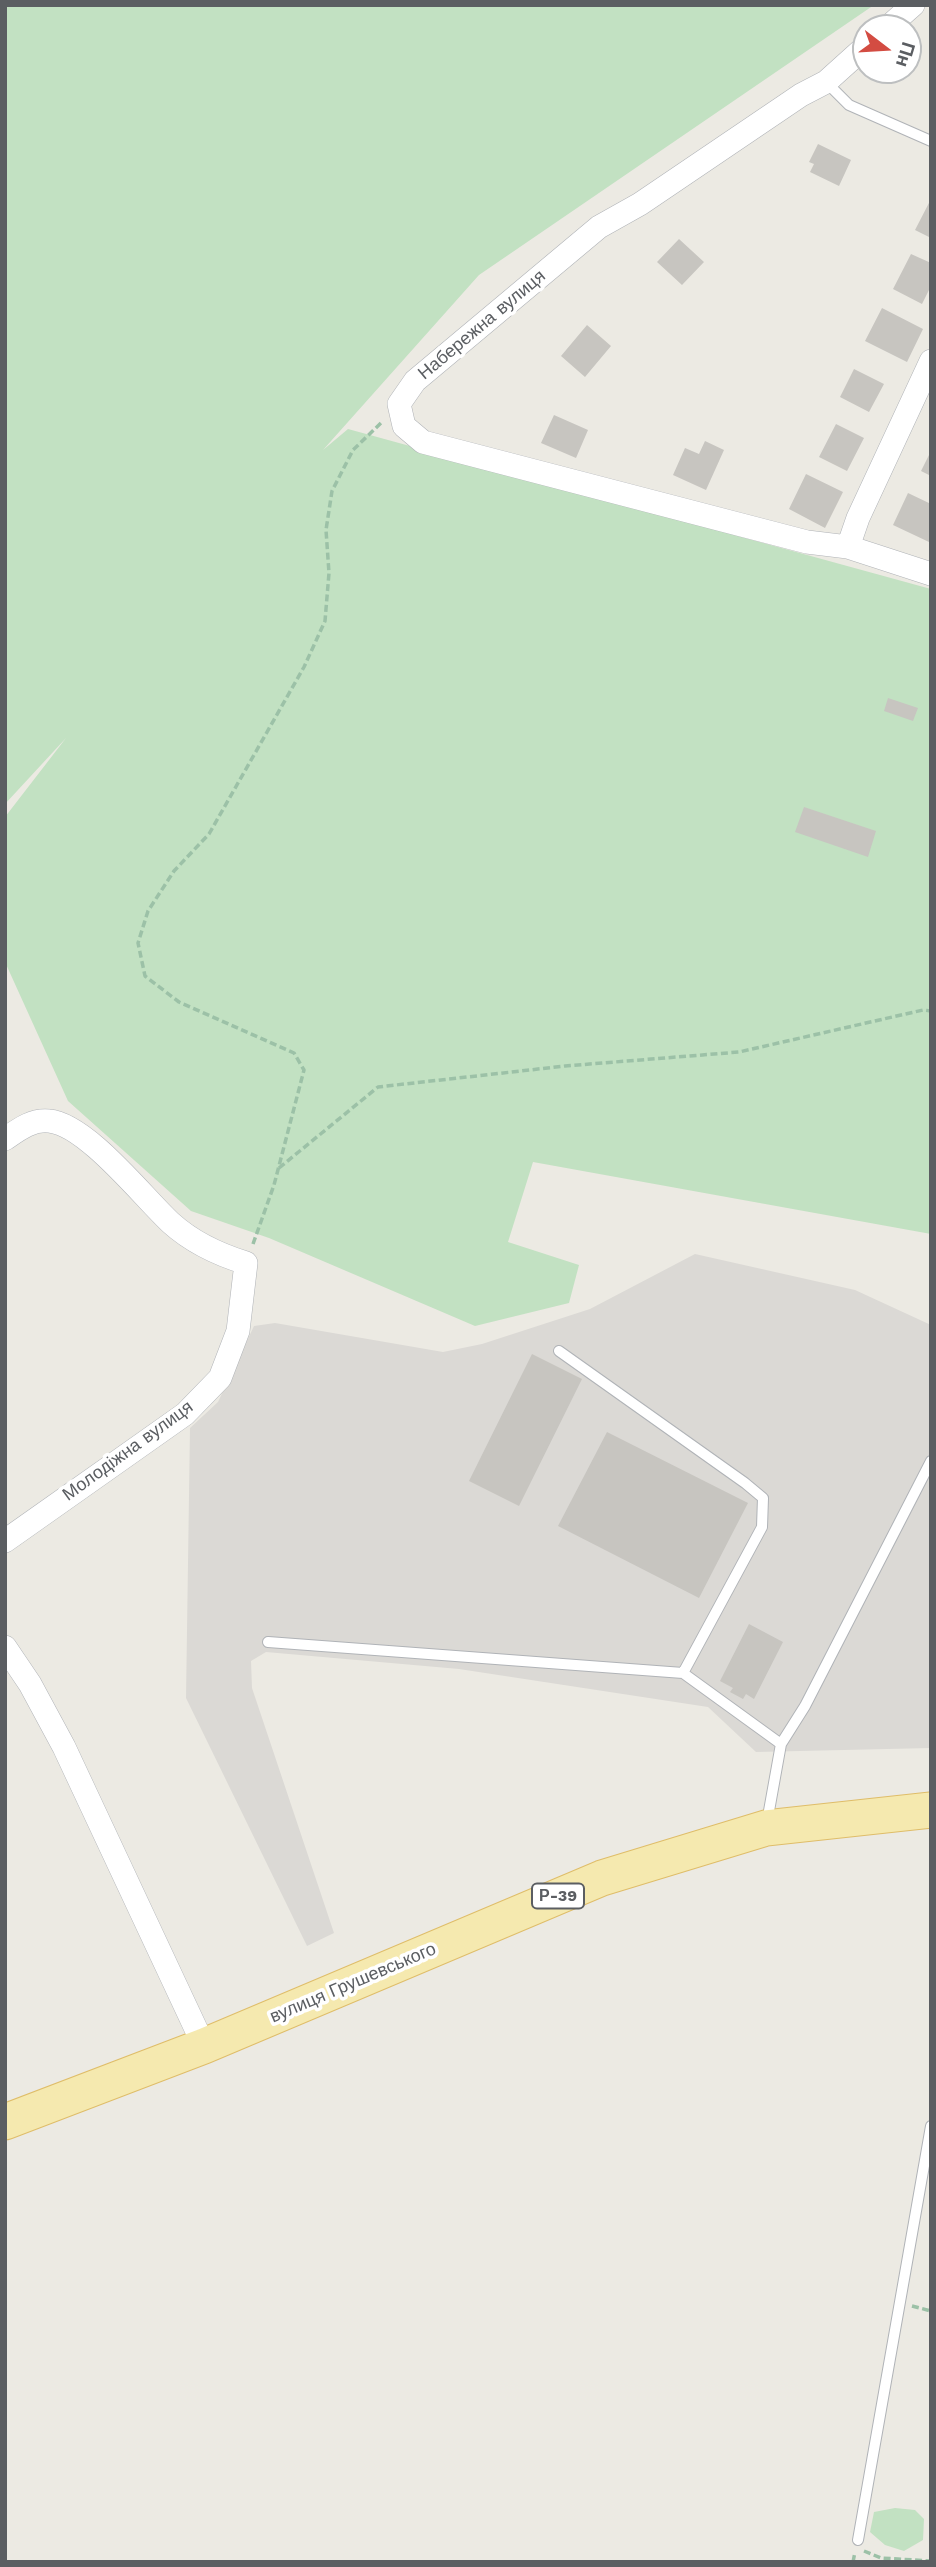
<!DOCTYPE html>
<html>
<head>
<meta charset="utf-8">
<style>
	body { margin:0 }
	#map { position:relative; width:936px; height:2567px; overflow:hidden; background:#eceae3; font-family:"Work Sans",sans-serif }
	canvas { display:block }
	.frame { position:absolute; inset:0; border:7px solid #5b5e62; pointer-events:none }
	.north { position:absolute; left:852px; top:14px; width:70px; height:70px; box-sizing:border-box; background:#fff; border:2px solid #bdbfc0; border-radius:50%; rotate:107deg; font-size:19px; font-weight:700; line-height:28px; text-align:center; color:#5b5e62 }
	.north::after { content:''; display:block; margin:auto; width:24px; height:32px; background:#d34c42; clip-path:polygon(50% 0,100% 100%,50% 72%,0 100%) }
</style>
</head>
<body>
<div id="map">
<canvas width="936" height="2567"></canvas>
<div class="frame"></div>
<div class="north">Пн</div>
</div>
<script>
const ctx = document.querySelector('canvas').getContext('2d');
ctx.lineJoin = 'round';
function fill(path, color) {
  ctx.fillStyle = color;
  ctx.fill(path, 'evenodd');
}
function strokePath(path, color, width, dash) {
  ctx.strokeStyle = color;
  ctx.lineWidth = width;
  ctx.lineCap = dash ? 'butt' : 'round';
  ctx.setLineDash(dash || []);
  ctx.stroke(path);
}
function write(font, color, halo, rows, align = 'center') {
  ctx.font = font + ' "Work Sans",sans-serif';
  ctx.lineWidth = 7;
  ctx.setLineDash([]);
  ctx.textBaseline = 'middle';
  ctx.strokeStyle = halo;
  ctx.fillStyle = color;
  for (const [text, x, y, turn = 0] of rows) {
    ctx.save();
    ctx.translate(x, y);
    ctx.rotate((+turn || 0) * Math.PI / 180);
    ctx.textAlign = isNaN(turn) ? turn : align;
    if (halo) ctx.strokeText(text, 0, 0);
    ctx.fillText(text, 0, 0);
    ctx.restore();
  }
}
fill(new Path2D(`
	M 695,1254 L 855,1290 L 931,1325 L 931,1748 L 756,1752 L 708,1707 L 459,1669 L 266,1652 L 251,1661 L 252,1688 L 334,1933 L 307,1946 L 186,1698 L 190,1428 L 218,1402 L 254,1326 L 275,1323 L 443,1352 L 482,1344 L 590,1309 Z`), '#dbd9d5');
fill(new Path2D(`
	M 5,5 L 874,5 L 479,275 L 323,450 L 348,429 L 931,589 L 931,1234 L 533,1162 L 508,1242 L 579,1265 L 569,1303 L 475,1326 L 269,1238 L 191,1211 L 68,1101 L 5,962 L 5,817 L 66,738 L 5,804 Z
	M 895,2508 L 915,2510 L 924,2519 L 923,2540 L 904,2551 L 885,2545 L 870,2532 L 874,2512 Z`), '#c2e1c2');
fill(new Path2D(`
	M 818,144 L 851,160 L 839,186 L 810,172 L 814,164 L 809,162 Z
	M 931,199 L 931,238 L 915,230 Z
	M 679,239 L 704,262 L 682,285 L 657,262 Z
	M 911,254 L 931,263 L 931,286 L 922,304 L 893,289 Z
	M 882,308 L 923,329 L 907,362 L 865,341 Z
	M 587,325 L 611,346 L 585,377 L 561,356 Z
	M 854,369 L 884,384 L 869,412 L 840,397 Z
	M 554,415 L 588,430 L 576,458 L 541,443 Z
	M 836,424 L 864,438 L 847,471 L 819,457 Z
	M 705,441 L 724,450 L 706,490 L 673,475 L 685,448 L 699,454 Z
	M 931,451 L 931,476 L 921,471 Z
	M 806,474 L 843,492 L 825,528 L 789,509 Z
	M 908,493 L 931,504 L 929,542 L 893,525 Z
	M 888,698 L 918,708 L 913,721 L 884,711 Z
	M 804,807 L 876,831 L 868,857 L 795,832 Z
	M 532,1354 L 582,1379 L 519,1506 L 469,1481 Z
	M 607,1432 L 748,1503 L 699,1598 L 558,1526 Z
	M 749,1624 L 783,1642 L 754,1699 L 746,1694 L 743,1699 L 730,1692 L 733,1688 L 720,1681 Z`), '#c7c5c0');
const service = new Path2D(`
	M 826,82 L 849,105 L 931,141
	M 559,1351 L 745,1483 L 763,1498 L 762,1527 L 683,1673 L 781,1744
	M 268,1642 L 683,1673
	M 767,1822 L 781,1744 L 805,1706 L 931,1461
	M 858,2540 L 931,2126`);
const minor = new Path2D(`
	M 887,28 L 913,5
	M 866,46 L 826,82 L 801,95 L 640,204 L 599,227 L 415,381 L 399,404 L 404,426 L 423,442 L 807,542 L 848,547 L 931,574
	M 848,547 L 858,518 L 931,361
	M 5,1139 C 18,1130 32,1119 49,1121 C 86,1124 143,1197 171,1223 C 192,1242 220,1255 246,1263 L 238,1331 L 220,1378 L 185,1414 L 5,1541
	M 5,1647 L 30,1684 L 64,1747 L 204,2046`);
const primary = new Path2D(`
	M 5,2122 L 204,2046 L 602,1878 L 766,1828 L 931,1810`);
strokePath(service, '#b0b3b7', 12);
strokePath(minor, '#b0b3b7', 24);
strokePath(primary, '#dfbd69', 37);
strokePath(new Path2D(`
	M 279,1168 L 378,1087 L 565,1066 L 739,1052 L 923,1010 L 931,1011
	M 253,1244 L 274,1185 L 304,1070 L 294,1053 L 179,1002 L 145,976 L 138,943 L 148,911 L 174,871 L 209,834 L 304,667 L 325,621 L 329,573 L 326,530 L 332,491 L 353,450 L 383,421
	M 912,2306 L 931,2311
	M 864,2551 L 881,2558 L 931,2561
	M 853,2562 L 855,2552`), '#9cc1a7', 3.5, [7, 3.5]);
strokePath(service, '#fff', 10);
strokePath(minor, '#fff', 23);
strokePath(primary, '#f5e9af', 35);
for (const [x, y, w] of [
	[558,1896,52]
]) {
  const box = new Path2D();
  box.roundRect(x - w / 2, y - 12.5, w, 25, 5);
  ctx.fillStyle = '#fff';
  ctx.fill(box);
  strokePath(box, '#5b5e62', 2);
}
write('bold 16px', '#5b5e62', null, [
	["Р-39",558,1896]
]);
write('18px', '#5b5e62', '#fff', [
	["Набережна вулиця",482,325,-40],
	["Молодіжна вулиця",128,1451,-36],
	["вулиця Грушевського",353,1983,-23]
]);
</script>
</body>
</html>
